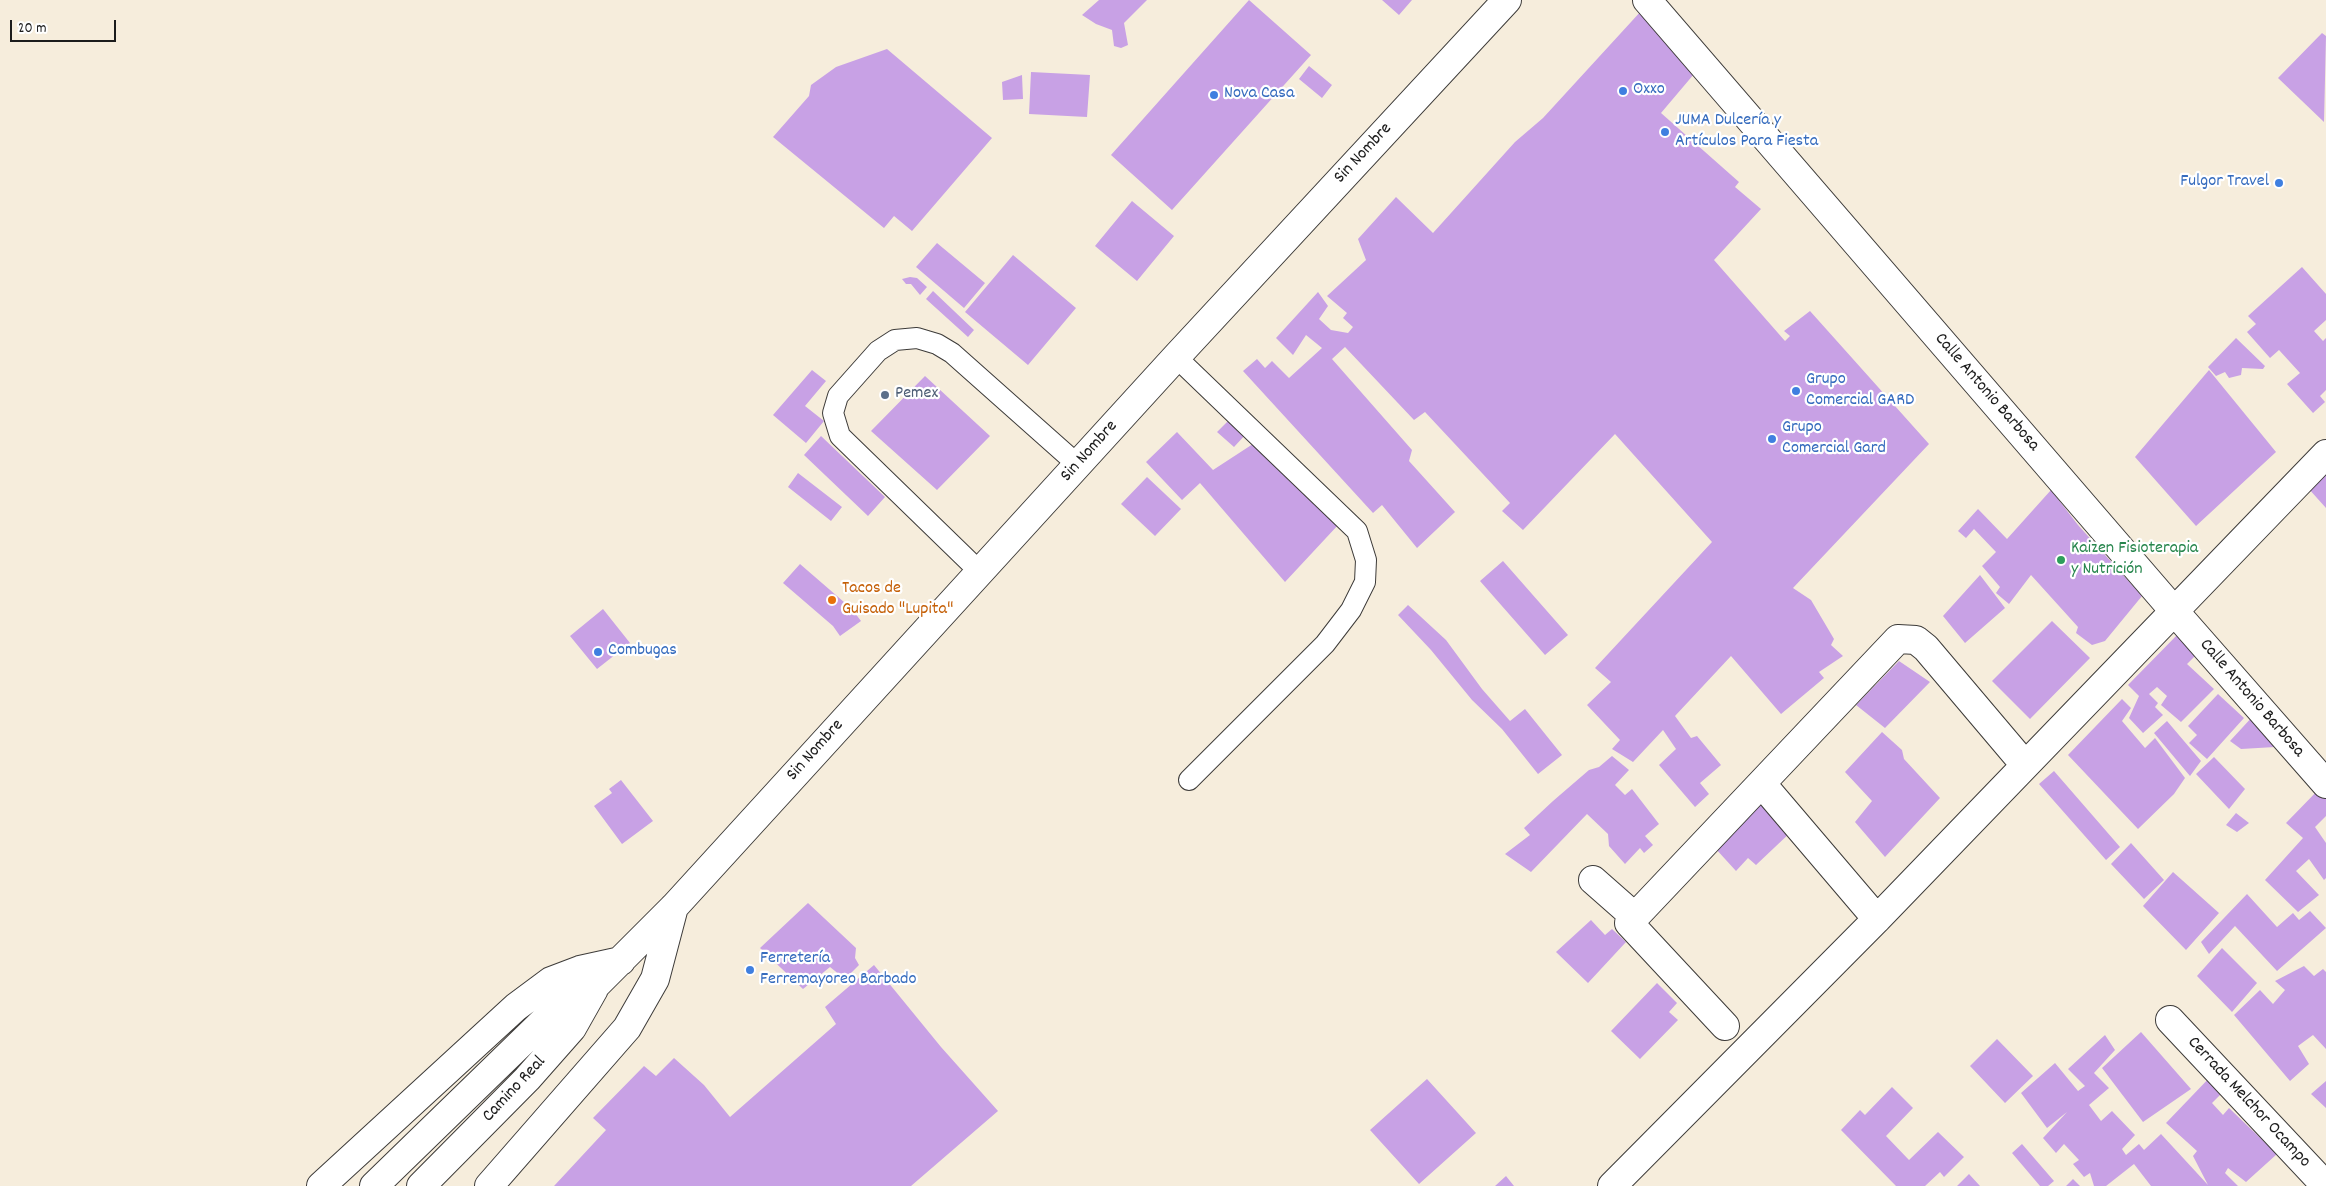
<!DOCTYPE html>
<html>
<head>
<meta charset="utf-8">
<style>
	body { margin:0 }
	#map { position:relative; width:2326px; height:1186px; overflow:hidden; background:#f6eddc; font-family:Dekko,sans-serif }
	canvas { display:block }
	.scale { position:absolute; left:10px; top:20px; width:106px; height:22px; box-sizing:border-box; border:2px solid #1c1c1c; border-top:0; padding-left:6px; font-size:15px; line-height:18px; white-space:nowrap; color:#1c1c1c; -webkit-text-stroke:4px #fff; paint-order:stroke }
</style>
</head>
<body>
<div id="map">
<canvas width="2326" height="1186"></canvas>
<div class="scale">20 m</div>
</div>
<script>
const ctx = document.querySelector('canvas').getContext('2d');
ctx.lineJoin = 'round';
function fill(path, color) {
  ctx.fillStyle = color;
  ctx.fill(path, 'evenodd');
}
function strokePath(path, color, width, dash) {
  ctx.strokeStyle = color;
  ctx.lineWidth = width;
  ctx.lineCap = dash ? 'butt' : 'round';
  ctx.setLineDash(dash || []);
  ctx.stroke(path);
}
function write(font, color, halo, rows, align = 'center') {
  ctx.font = font + ' Dekko,sans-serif';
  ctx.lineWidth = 4.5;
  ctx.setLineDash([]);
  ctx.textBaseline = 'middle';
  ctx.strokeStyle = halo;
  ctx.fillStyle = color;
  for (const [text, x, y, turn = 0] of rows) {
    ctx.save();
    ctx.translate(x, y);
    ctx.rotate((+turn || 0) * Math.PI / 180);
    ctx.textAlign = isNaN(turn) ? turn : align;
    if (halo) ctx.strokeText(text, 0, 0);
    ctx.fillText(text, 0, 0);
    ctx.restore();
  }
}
fill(new Path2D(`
	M 1099,0 L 1147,0 L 1124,23 L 1128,45 L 1121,48 L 1114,46 L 1112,30 L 1096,24 L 1082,15 Z
	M 1249,0 L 1311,55 L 1172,210 L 1111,155 Z
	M 1382,0 L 1412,0 L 1399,15 Z
	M 1642,10 L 1694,74 L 1661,113 L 1739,182 L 1735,187 L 1761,209 L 1714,260 L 1785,341 L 1790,336 L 1784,331 L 1810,311 L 1929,444 L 1793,588 L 1811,600 L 1834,639 L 1831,645 L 1843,656 L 1819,672 L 1824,678 L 1781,714 L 1731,656 L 1675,716 L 1691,738 L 1697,736 L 1721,765 L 1700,783 L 1709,794 L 1695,807 L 1659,765 L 1676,749 L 1663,730 L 1633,762 L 1612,749 L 1620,740 L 1587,705 L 1611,682 L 1595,668 L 1712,542 L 1615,434 L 1523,530 L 1502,511 L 1510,503 L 1425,412 L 1414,420 L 1345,347 L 1332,359 L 1412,450 L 1409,461 L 1455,512 L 1417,548 L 1382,505 L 1373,513 L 1243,371 L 1257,359 L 1265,368 L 1272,361 L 1289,378 L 1322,348 L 1306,335 L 1293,355 L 1276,338 L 1318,292 L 1328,306 L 1319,319 L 1331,330 L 1348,333 L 1353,327 L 1343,318 L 1347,313 L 1327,296 L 1366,260 L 1358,239 L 1396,197 L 1433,233 L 1515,142 L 1543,118 Z
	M 2322,33 L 2326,36 L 2324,122 L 2278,78 Z
	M 887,49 L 992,138 L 912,231 L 894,216 L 884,228 L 773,137 L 809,96 L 811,85 L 836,67 Z
	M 1309,66 L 1332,85 L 1322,98 L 1299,79 Z
	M 1031,72 L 1090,75 L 1087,117 L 1029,114 Z
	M 1022,75 L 1023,99 L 1003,100 L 1002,82 Z
	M 1132,201 L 1174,236 L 1137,281 L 1095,246 Z
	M 937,243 L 985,283 L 964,308 L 916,267 Z
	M 1013,255 L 1076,308 L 1028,365 L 965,312 Z
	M 2302,267 L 2326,294 L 2326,320 L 2314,331 L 2323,341 L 2326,338 L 2326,390 L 2320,396 L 2325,402 L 2313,413 L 2287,384 L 2300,373 L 2279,350 L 2270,358 L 2247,332 L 2256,324 L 2248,316 Z
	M 910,277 L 917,278 L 927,287 L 920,295 L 911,284 L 906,284 L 902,279 Z
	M 933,291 L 974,330 L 968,337 L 926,299 Z
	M 2236,338 L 2265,366 L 2263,369 L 2242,368 L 2241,375 L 2229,378 L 2225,372 L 2216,376 L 2208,367 Z
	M 812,370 L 826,381 L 805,406 L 824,421 L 806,443 L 773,415 Z
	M 2209,370 L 2276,452 L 2196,526 L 2135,457 Z
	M 925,376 L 990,436 L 937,490 L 871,431 Z
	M 1230,419 L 1247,433 L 1234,447 L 1217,432 Z
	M 1177,432 L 1213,470 L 1256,442 L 1339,524 L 1285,582 L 1200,483 L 1182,500 L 1146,462 Z
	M 821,436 L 885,497 L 868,516 L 804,455 Z
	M 2326,471 L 2326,508 L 2308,488 Z
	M 798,473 L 842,507 L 831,521 L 788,487 Z
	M 1147,477 L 1181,509 L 1155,536 L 1121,504 Z
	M 2051,490 L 2078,525 L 2142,596 L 2105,641 L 2092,645 L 2076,633 L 2078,627 L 2031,575 L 2009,604 L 1996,593 L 2000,587 L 1982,566 L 1996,552 L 1974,529 L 1966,538 L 1958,531 L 1978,509 L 2007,539 Z
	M 1503,561 L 1568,635 L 1545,655 L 1480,581 Z
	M 800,564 L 852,609 L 861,621 L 840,636 L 833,626 L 783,583 Z
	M 1980,575 L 2005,608 L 1965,643 L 1943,616 Z
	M 1408,605 L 1446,640 L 1482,689 L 1510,721 L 1525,709 L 1562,755 L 1538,774 L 1502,729 L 1472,700 L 1431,650 L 1398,615 Z
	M 603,609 L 630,643 L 597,669 L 570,636 Z
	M 2052,621 L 2090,658 L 2030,719 L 1992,681 Z
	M 2180,632 L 2200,651 L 2187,664 L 2214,689 L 2181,722 L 2161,705 L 2167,696 L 2157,687 L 2149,694 L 2158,703 L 2155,707 L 2163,715 L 2143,733 L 2129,718 L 2139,696 L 2128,685 Z
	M 1899,661 L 1930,682 L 1885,728 L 1856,705 Z
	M 2218,694 L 2244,718 L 2207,759 L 2189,743 L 2197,735 L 2188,726 Z
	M 2122,699 L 2131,708 L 2122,721 L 2145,748 L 2155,738 L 2185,778 L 2174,794 L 2138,829 L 2068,755 Z
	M 2254,715 L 2279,743 L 2275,747 L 2241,749 L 2230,741 Z
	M 2167,721 L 2201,761 L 2190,776 L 2154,733 Z
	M 1882,732 L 1902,750 L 1904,759 L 1940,798 L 1885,857 L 1855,822 L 1872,801 L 1845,772 Z
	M 1612,756 L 1629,770 L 1615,785 L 1625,795 L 1632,789 L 1659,824 L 1645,836 L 1653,845 L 1644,853 L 1640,848 L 1625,864 L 1609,846 L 1608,834 L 1587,814 L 1531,872 L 1505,854 L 1530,835 L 1524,828 L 1553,801 L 1589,770 L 1599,767 Z
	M 2214,757 L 2245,789 L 2229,809 L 2196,774 Z
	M 2054,771 L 2120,847 L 2106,860 L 2039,784 Z
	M 621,780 L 653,821 L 622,844 L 594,806 L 612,793 L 609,789 Z
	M 2322,786 L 2326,791 L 2326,816 L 2315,827 L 2326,843 L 2326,878 L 2324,880 L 2309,859 L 2296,871 L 2319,895 L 2298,912 L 2265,880 L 2303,838 L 2286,823 Z
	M 1766,795 L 1793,830 L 1756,865 L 1748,858 L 1736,871 L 1715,848 Z
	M 2236,813 L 2249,823 L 2237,832 L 2226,825 Z
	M 2131,843 L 2164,880 L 2144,899 L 2111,864 Z
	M 2173,872 L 2219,913 L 2186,950 L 2143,906 Z
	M 2247,894 L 2277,927 L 2293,913 L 2299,920 L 2310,911 L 2326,928 L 2277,971 L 2235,926 L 2209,954 L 2201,942 Z
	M 808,903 L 856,948 L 855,958 L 859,965 L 845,979 L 830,967 L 803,989 L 760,948 Z
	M 1591,920 L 1605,935 L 1612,929 L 1626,942 L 1588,983 L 1556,952 Z
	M 2222,948 L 2257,983 L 2232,1012 L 2197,976 Z
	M 874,965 L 941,1047 L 998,1111 L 911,1186 L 554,1186 L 606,1130 L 593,1118 L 644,1066 L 656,1076 L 674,1058 L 704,1085 L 730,1117 L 836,1024 L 825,1007 Z
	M 2304,966 L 2314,976 L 2323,969 L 2326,972 L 2326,1049 L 2313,1035 L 2298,1046 L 2309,1064 L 2290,1081 L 2234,1015 L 2260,990 L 2273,1004 L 2285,990 L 2275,981 Z
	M 1657,983 L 1677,1003 L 1669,1012 L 1678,1020 L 1640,1059 L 1611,1031 Z
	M 2141,1032 L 2191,1089 L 2143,1122 L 2102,1068 Z
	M 2105,1035 L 2115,1050 L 2094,1073 L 2109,1088 L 2089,1105 L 2101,1121 L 2112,1111 L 2135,1135 L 2122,1149 L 2126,1155 L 2139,1144 L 2144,1150 L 2161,1134 L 2208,1185 L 2193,1156 L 2197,1151 L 2166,1123 L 2213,1074 L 2225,1090 L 2212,1103 L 2223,1115 L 2229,1108 L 2277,1154 L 2246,1182 L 2228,1168 L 2225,1173 L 2238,1186 L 2151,1186 L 2134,1164 L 2106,1186 L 2094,1186 L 2090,1173 L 2084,1177 L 2073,1164 L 2079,1160 L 2064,1144 L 2056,1153 L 2043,1138 L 2067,1112 L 2047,1128 L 2021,1093 L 2055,1063 L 2078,1091 L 2085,1086 L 2068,1069 Z
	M 1997,1039 L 2033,1076 L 2005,1103 L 1970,1066 Z
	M 1427,1079 L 1476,1133 L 1419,1184 L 1370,1130 Z
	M 2326,1081 L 2326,1108 L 2311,1094 Z
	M 1892,1087 L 1913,1108 L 1886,1136 L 1909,1160 L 1938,1132 L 1964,1157 L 1944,1177 L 1940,1172 L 1925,1186 L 1896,1186 L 1841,1130 L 1860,1110 L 1865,1115 Z
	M 2022,1144 L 2054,1181 L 2048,1186 L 2040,1186 L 2012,1153 Z
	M 1969,1174 L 1980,1186 L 1957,1186 Z
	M 1506,1176 L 1514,1186 L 1495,1186 Z
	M 2073,1179 L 2080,1186 L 2066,1186 Z`), '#c8a1e5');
const service = new Path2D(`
	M 1176,357 L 1357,531 L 1366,560 L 1365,582 L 1351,610 L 1325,644 L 1189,780
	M 980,572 L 840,436 L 833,413 L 838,396 L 878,351 L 895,340 L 917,338 L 937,344 L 952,353 L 1078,465`);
const minor = new Path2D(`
	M 1647,0 L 2175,612 L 2326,784
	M 1762,784 L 1877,919
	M 1593,880 L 1635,917
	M 2170,1020 L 2326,1186
	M 1725,1026 L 1629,923 L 1898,639 L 1916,640 L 1926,648 L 2025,765
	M 1612,1186 L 1877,919 L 2326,454`);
const secondary = new Path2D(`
	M 321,1186 L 516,1007 L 551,981 L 580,970 L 621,961
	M 374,1186 L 551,1014 L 597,984 L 675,906 L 1176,357 L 1507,0
	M 421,1186 L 527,1079 L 572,1028 L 594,989
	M 489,1186 L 627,1028 L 655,979 L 674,907`);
strokePath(service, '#3d3b39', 22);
strokePath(minor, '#3d3b39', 30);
strokePath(secondary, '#3d3b39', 30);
strokePath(service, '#fff', 20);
strokePath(minor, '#fff', 28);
strokePath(secondary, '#fff', 28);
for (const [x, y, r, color] of [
	[1623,91,5,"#3f7fe0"],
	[1214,95,5,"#3f7fe0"],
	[1665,132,5,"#3f7fe0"],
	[2279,183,5,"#3f7fe0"],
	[1796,391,5,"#3f7fe0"],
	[885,395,5,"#5c6f8a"],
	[1772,439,5,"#3f7fe0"],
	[2061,560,5,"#2e9e5b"],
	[832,600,5,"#e8710a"],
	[598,652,5,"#3f7fe0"],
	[750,970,5,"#3f7fe0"]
]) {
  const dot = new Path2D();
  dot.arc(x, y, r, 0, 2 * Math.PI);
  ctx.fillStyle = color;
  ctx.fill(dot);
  strokePath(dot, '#fff', 2);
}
write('18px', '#366cbe', '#fff', [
	["Oxxo",1633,91],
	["Nova Casa",1224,95],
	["JUMA Dulcería y",1675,122],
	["Artículos Para Fiesta",1675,143],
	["Fulgor Travel",2269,183,"right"],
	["Grupo",1806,381],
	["Comercial GARD",1806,402],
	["Grupo",1782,429],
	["Comercial Gard",1782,450],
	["Combugas",608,652],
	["Ferretería",760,960],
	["Ferremayoreo Barbado",760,981]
], 'left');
write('18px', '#1c1c1c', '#fff', [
	["Sin Nombre",1364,154,-47],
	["Calle Antonio Barbosa",1986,393,49],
	["Sin Nombre",1090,452,-48],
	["Calle Antonio Barbosa",2251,699,49],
	["Sin Nombre",816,751,-48],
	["Camino Real",515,1090,-47],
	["Cerrada Melchor Ocampo",2248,1103,47]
]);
write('18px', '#4e5e75', '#fff', [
	["Pemex",895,395]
], 'left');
write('18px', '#27864d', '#fff', [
	["Kaizen Fisioterapia",2071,550],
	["y Nutrición",2071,571]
], 'left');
write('18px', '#c56008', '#fff', [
	["Tacos de",842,590],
	["Guisado \"Lupita\"",842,611]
], 'left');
</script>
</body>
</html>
